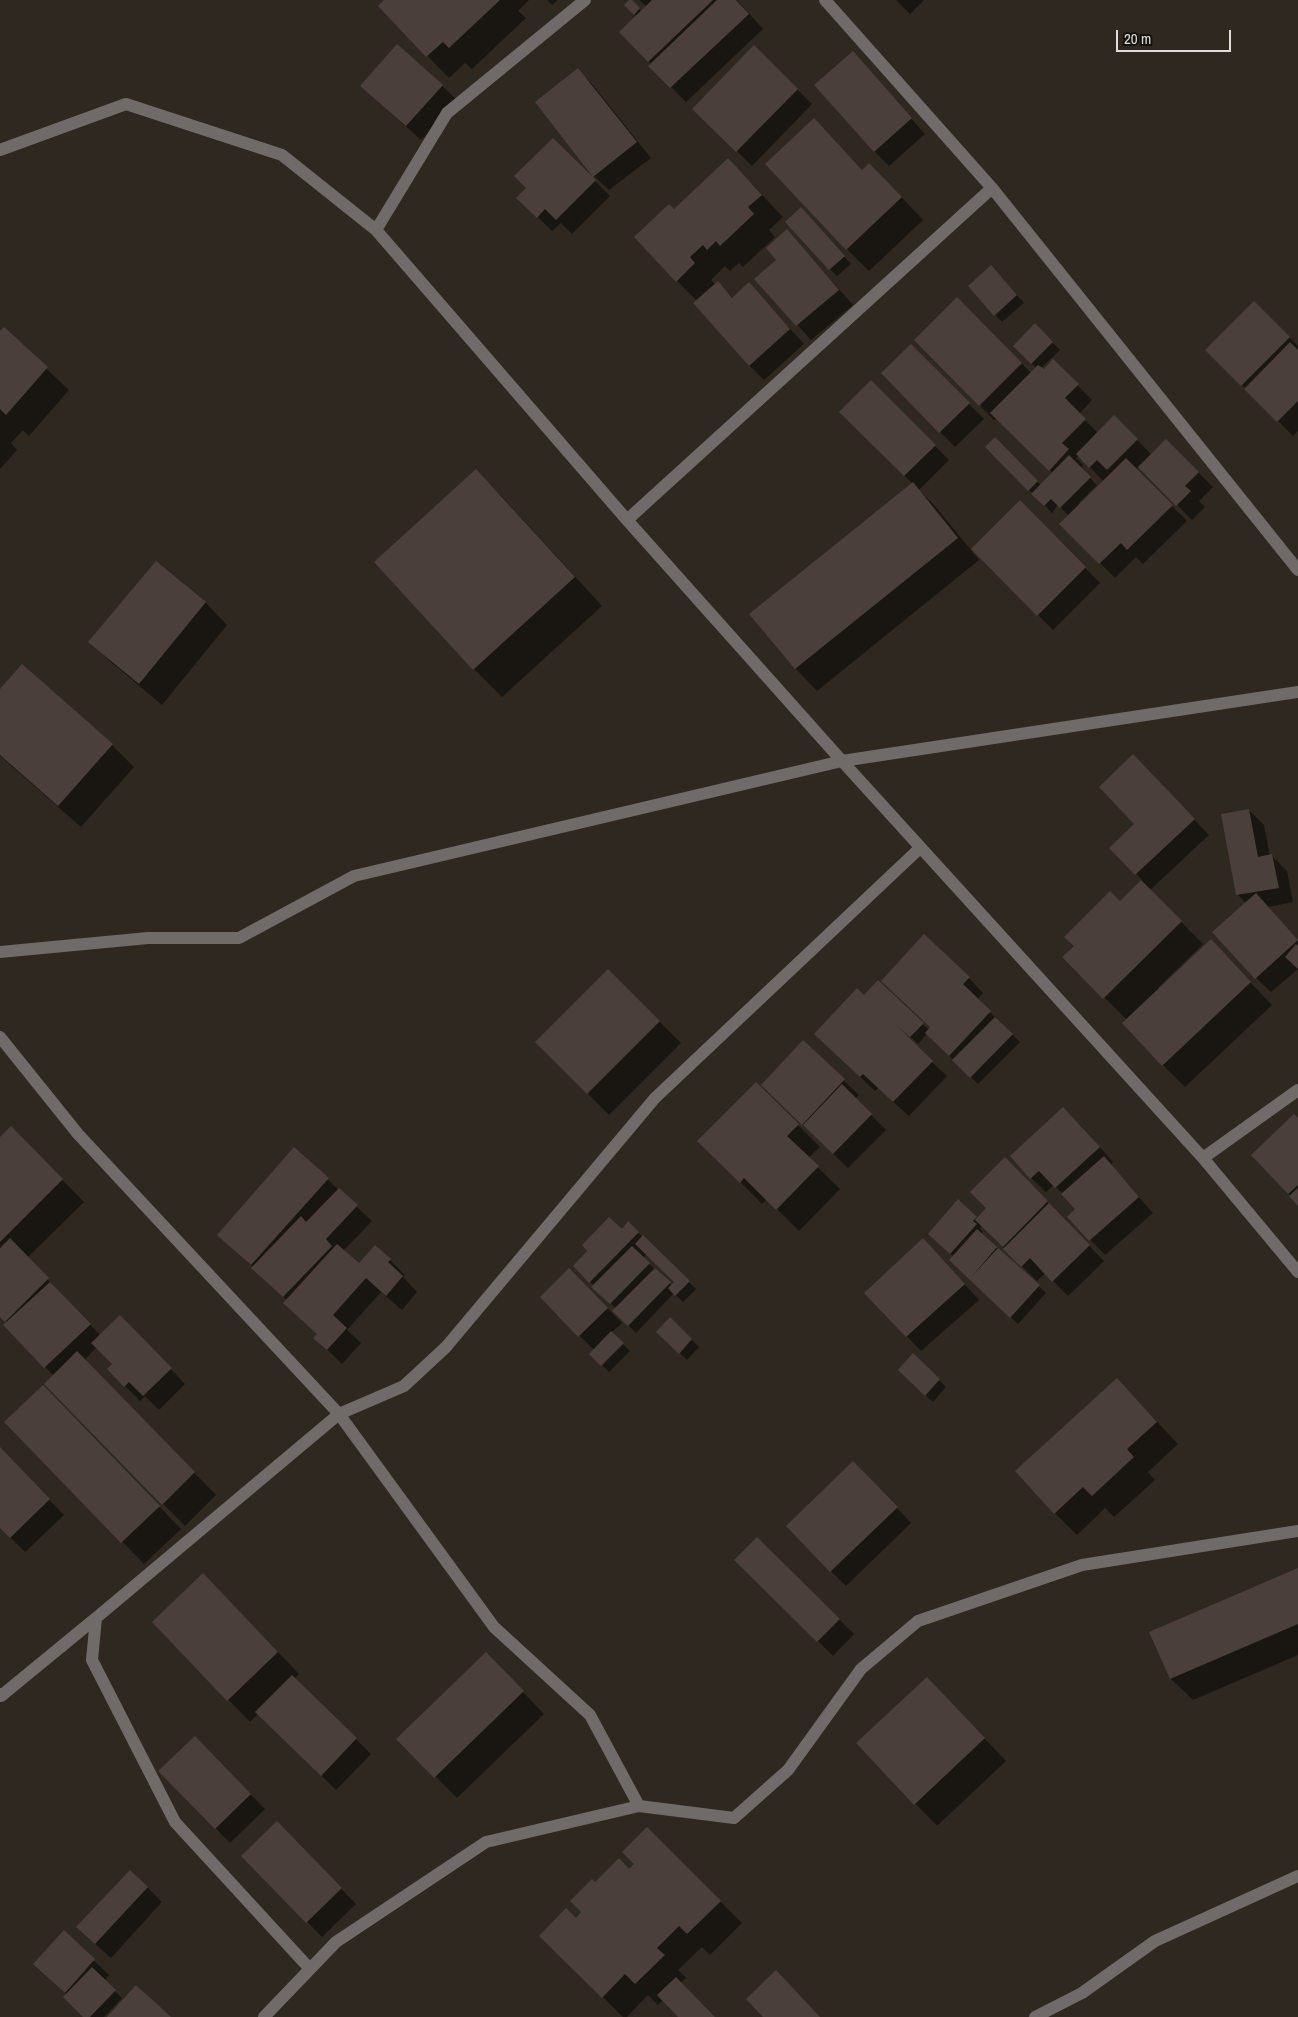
<!DOCTYPE html>
<html>
<head>
<meta charset="utf-8">
<style>
	body { margin:0 }
	#map { position:relative; width:1298px; height:2017px; overflow:hidden; background:#2f2821; font-family:"Archivo Narrow",sans-serif }
	canvas { display:block }
	.scale { position:absolute; left:1116px; top:30px; width:115px; height:22px; box-sizing:border-box; border:2px solid #e0dcd7; border-top:0; padding-left:6px; font-size:15px; line-height:18px; white-space:nowrap; color:#e0dcd7; -webkit-text-stroke:4px #15120e; paint-order:stroke }
</style>
</head>
<body>
<div id="map">
<canvas width="1298" height="2017"></canvas>
<div class="scale">20 m</div>
</div>
<script>
const ctx = document.querySelector('canvas').getContext('2d');
ctx.lineJoin = 'round';
function fill(path, color) {
  ctx.fillStyle = color;
  ctx.fill(path, 'evenodd');
}
function strokePath(path, color, width, dash) {
  ctx.strokeStyle = color;
  ctx.lineWidth = width;
  ctx.lineCap = dash ? 'butt' : 'round';
  ctx.setLineDash(dash || []);
  ctx.stroke(path);
}
fill(new Path2D(`
	M 386,0 L 529,0 L 518,11 L 526,18 L 472,69 L 465,63 L 449,78 L 379,6 Z
	M 547,0 L 558,0 L 552,5 Z
	M 630,0 L 642,12 L 647,7 L 639,0 L 737,0 L 763,29 L 686,102 L 650,66 L 651,64 L 621,32 L 637,17 L 625,5 Z
	M 896,0 L 924,0 L 910,14 Z
	M 754,47 L 812,104 L 752,166 L 694,109 Z
	M 853,53 L 925,134 L 889,166 L 874,151 Z
	M 578,70 L 592,84 L 651,158 L 609,190 L 594,176 Z
	M 362,86 L 442,86 L 457,100 L 421,140 Z
	M 814,120 L 863,171 L 891,186 L 923,220 L 869,271 L 847,249 Z
	M 553,140 L 610,196 L 572,234 L 561,223 L 552,231 L 518,198 L 528,188 Z
	M 750,182 L 783,217 L 769,230 L 775,237 L 743,267 L 739,263 L 730,271 L 725,266 L 711,280 L 716,285 L 718,283 L 733,298 L 749,284 L 804,344 L 764,380 L 749,365 L 697,301 L 677,281 L 674,211 Z
	M 808,216 L 851,264 L 837,276 L 830,269 Z
	M 787,231 L 853,305 L 811,340 L 756,279 L 777,260 Z
	M 998,274 L 1024,303 L 1002,322 L 969,286 Z
	M 957,298 L 1031,373 L 1036,368 L 1015,346 L 1035,325 L 1060,350 L 1041,368 L 1044,371 L 1053,361 L 1092,400 L 1079,414 L 1098,433 L 1114,417 L 1152,455 L 1166,441 L 1213,487 L 1199,501 L 1205,507 L 1192,520 L 1139,467 L 1136,470 L 1187,521 L 1143,564 L 1136,557 L 1115,578 L 1061,524 L 1069,516 L 1058,505 L 1052,513 L 987,447 L 995,439 L 1041,485 L 1053,473 L 997,418 L 994,420 L 916,340 ZM 1079,455 L 1104,482 L 1081,505 L 1079,503 L 1097,485 L 1080,468 L 1083,465 L 1076,458 Z
	M 1254,303 L 1298,346 L 1298,431 L 1293,436 L 1207,350 Z
	M 4,329 L 69,390 L 29,436 L 23,430 L 11,443 L 17,450 L 0,469 L 0,333 Z
	M 911,346 L 984,419 L 955,447 L 882,373 Z
	M 871,382 L 949,460 L 919,490 L 935,506 L 979,560 L 817,691 L 796,669 L 751,614 L 913,484 L 841,412 Z
	M 476,470 L 504,499 L 602,606 L 502,697 L 474,669 Z
	M 1020,502 L 1100,583 L 1053,630 L 972,549 Z
	M 156,562 L 206,603 L 227,625 L 162,705 L 112,663 L 90,642 Z
	M 0,691 L 112,745 L 134,767 L 81,827 L 0,756 Z
	M 1148,771 L 1209,835 L 1150,890 L 1203,944 L 1158,988 L 1160,989 L 1211,941 L 1272,1005 L 1185,1087 L 1163,1065 L 1127,1020 L 1064,957 L 1142,880 L 1111,848 L 1136,824 Z
	M 1249,810 L 1264,825 L 1270,856 L 1272,856 L 1287,871 L 1293,902 L 1268,907 L 1298,940 L 1298,969 L 1271,992 L 1256,978 L 1246,903 L 1238,895 Z
	M 608,971 L 681,1043 L 609,1115 L 537,1042 Z
	M 969,978 L 983,993 L 977,1000 L 1020,1042 L 978,1084 L 927,1034 L 918,1044 L 874,1002 L 878,982 L 929,1030 L 932,1027 L 897,995 Z
	M 803,1042 L 859,1095 L 855,1099 L 886,1130 L 848,1168 L 777,1100 Z
	M 831,1049 L 932,1062 L 947,1076 L 909,1116 L 878,1088 L 875,1091 Z
	M 756,1083 L 820,1147 L 808,1158 L 840,1189 L 799,1231 L 767,1199 L 762,1204 L 699,1141 Z
	M 1298,1120 L 1298,1204 L 1252,1155 Z
	M 1078,1123 L 1113,1162 L 1110,1165 L 1153,1213 L 1105,1255 L 1069,1217 L 1076,1210 L 1063,1194 L 1054,1185 L 1046,1192 L 1031,1178 Z
	M 11,1128 L 84,1202 L 27,1258 L 101,1336 L 135,1332 L 185,1384 L 159,1410 L 145,1396 L 140,1401 L 108,1369 L 114,1364 L 97,1347 L 84,1360 L 216,1495 L 185,1526 L 46,1384 L 54,1376 L 5,1325 L 8,1323 L 0,1315 L 0,1139 Z
	M 295,1149 L 372,1221 L 343,1251 L 359,1265 L 390,1260 L 405,1275 L 403,1277 L 417,1292 L 402,1310 L 381,1292 L 347,1330 L 361,1343 L 342,1364 L 315,1338 L 318,1335 L 288,1301 L 234,1249 Z
	M 1005,1158 L 1104,1261 L 1068,1296 L 1045,1273 L 1037,1281 L 982,1226 L 980,1228 L 983,1232 L 981,1234 L 1046,1293 L 1018,1324 L 957,1267 L 954,1257 L 929,1234 L 958,1201 L 977,1219 L 988,1209 Z
	M 628,1223 L 696,1289 L 683,1302 L 674,1293 L 636,1333 L 614,1311 L 616,1309 L 575,1266 L 622,1231 ZM 647,1254 L 676,1282 L 672,1286 L 643,1258 Z
	M 938,1255 L 979,1300 L 921,1351 L 866,1293 Z
	M 569,1270 L 622,1323 L 611,1333 L 630,1351 L 609,1372 L 590,1353 L 594,1350 L 541,1297 Z
	M 670,1319 L 699,1347 L 687,1360 L 657,1332 Z
	M 906,1377 L 939,1380 L 946,1387 L 933,1402 Z
	M 1117,1379 L 1178,1444 L 1148,1472 L 1155,1480 L 1114,1517 L 1105,1508 L 1077,1535 L 1055,1513 Z
	M 65,1409 L 181,1529 L 144,1564 L 6,1422 Z
	M 0,1449 L 64,1515 L 25,1552 L 0,1527 Z
	M 868,1477 L 911,1523 L 846,1586 L 831,1571 Z
	M 757,1539 L 854,1634 L 833,1656 L 736,1560 Z
	M 1298,1569 L 1298,1655 L 1193,1700 L 1171,1679 Z
	M 225,1597 L 299,1674 L 294,1679 L 371,1754 L 336,1790 L 258,1714 L 250,1722 L 154,1622 Z
	M 507,1675 L 544,1714 L 457,1798 L 398,1739 Z
	M 949,1701 L 1006,1761 L 937,1826 L 858,1744 Z
	M 195,1738 L 265,1809 L 230,1843 L 160,1771 Z
	M 647,1829 L 742,1923 L 710,1955 L 702,1947 L 678,1970 L 686,1978 L 680,1983 L 713,2017 L 680,2017 L 663,2000 L 658,2005 L 648,1995 L 627,2017 L 623,2017 L 541,1936 L 576,1920 L 583,1913 L 596,1883 L 629,1870 L 636,1864 Z
	M 291,1838 L 356,1904 L 322,1937 L 243,1856 Z
	M 147,1887 L 162,1902 L 111,1958 L 93,1942 Z
	M 64,1932 L 109,1975 L 104,1981 L 122,1998 L 104,2017 L 85,2017 L 67,1995 L 50,1979 Z`), '#0007');
fill(new Path2D(`
	M 384,0 L 500,0 L 449,48 L 443,42 L 426,57 L 378,6 Z
	M 629,0 L 632,0 L 640,8 L 634,15 L 624,5 Z
	M 652,0 L 713,0 L 648,62 L 619,32 Z
	M 717,0 L 736,0 L 749,14 L 670,88 L 648,66 Z
	M 397,44 L 443,85 L 406,126 L 360,86 Z
	M 754,45 L 798,89 L 736,152 L 692,109 Z
	M 853,51 L 912,118 L 874,152 L 814,85 Z
	M 578,68 L 637,142 L 593,177 L 535,102 Z
	M 814,118 L 862,170 L 869,163 L 902,197 L 846,250 L 765,164 Z
	M 553,138 L 596,180 L 556,220 L 545,209 L 537,218 L 516,198 L 526,188 L 514,176 Z
	M 728,158 L 762,195 L 748,207 L 754,214 L 720,246 L 716,241 L 707,250 L 703,245 L 690,257 L 695,263 L 676,282 L 634,237 L 669,204 L 674,209 Z
	M 801,207 L 845,256 L 829,270 L 785,222 Z
	M 787,229 L 839,290 L 796,326 L 754,279 L 776,260 L 766,248 Z
	M 991,265 L 1017,295 L 994,316 L 968,286 Z
	M 718,281 L 732,298 L 749,282 L 790,329 L 749,366 L 693,303 Z
	M 957,297 L 1022,363 L 979,406 L 914,340 Z
	M 1254,301 L 1290,337 L 1241,386 L 1205,350 Z
	M 1035,323 L 1053,342 L 1031,364 L 1013,346 Z
	M 4,327 L 48,367 L 6,415 L 0,409 L 0,331 Z
	M 1290,342 L 1298,350 L 1298,401 L 1277,422 L 1244,389 Z
	M 911,344 L 970,403 L 939,433 L 881,373 Z
	M 1053,359 L 1079,384 L 1065,398 L 1086,419 L 1062,443 L 1069,449 L 1049,471 L 990,413 L 1038,365 L 1044,369 Z
	M 871,380 L 936,445 L 904,476 L 839,412 Z
	M 1114,415 L 1138,439 L 1107,470 L 1097,460 L 1089,468 L 1076,454 Z
	M 995,437 L 1038,481 L 1028,491 L 985,447 Z
	M 1166,439 L 1199,472 L 1185,486 L 1191,491 L 1176,506 L 1138,467 Z
	M 1069,455 L 1091,477 L 1060,508 L 1051,499 L 1044,506 L 1031,494 Z
	M 1126,458 L 1173,505 L 1127,550 L 1121,543 L 1099,564 L 1059,524 Z
	M 476,469 L 575,577 L 473,670 L 374,562 Z
	M 913,482 L 958,538 L 795,669 L 749,614 Z
	M 1020,500 L 1086,567 L 1037,616 L 971,549 Z
	M 156,561 L 206,602 L 139,684 L 88,642 Z
	M 22,664 L 113,744 L 58,806 L 0,755 L 0,689 Z
	M 1133,754 L 1195,819 L 1135,875 L 1109,848 L 1134,824 L 1099,787 Z
	M 1249,809 L 1258,857 L 1272,854 L 1279,888 L 1236,895 L 1221,814 Z
	M 1141,880 L 1182,921 L 1103,999 L 1062,957 L 1074,946 L 1064,937 L 1110,891 L 1120,901 Z
	M 1256,893 L 1298,940 L 1255,979 L 1212,932 Z
	M 924,934 L 970,977 L 963,984 L 991,1011 L 949,1056 L 925,1033 L 930,1027 L 881,981 Z
	M 1211,939 L 1251,982 L 1162,1066 L 1122,1023 Z
	M 1296,944 L 1298,946 L 1298,969 L 1285,957 Z
	M 608,969 L 660,1021 L 587,1094 L 535,1042 Z
	M 878,980 L 924,1023 L 910,1037 L 894,1023 L 933,1061 L 893,1102 L 863,1074 L 860,1077 L 814,1034 L 857,988 L 864,995 Z
	M 995,1017 L 1013,1034 L 970,1078 L 952,1060 Z
	M 803,1040 L 845,1079 L 802,1125 L 761,1085 Z
	M 756,1082 L 799,1124 L 787,1136 L 819,1166 L 776,1210 L 744,1178 L 740,1183 L 697,1141 Z
	M 842,1084 L 872,1114 L 833,1154 L 803,1125 Z
	M 1063,1107 L 1100,1147 L 1055,1188 L 1039,1171 L 1030,1179 L 1010,1156 Z
	M 1294,1114 L 1298,1118 L 1298,1185 L 1288,1194 L 1251,1155 Z
	M 11,1126 L 63,1179 L 0,1242 L 0,1137 Z
	M 294,1147 L 329,1178 L 251,1265 L 217,1235 Z
	M 1104,1156 L 1139,1197 L 1089,1241 L 1067,1217 L 1075,1209 L 1061,1194 Z
	M 1005,1157 L 1048,1201 L 1003,1247 L 975,1220 L 986,1208 L 970,1192 Z
	M 339,1188 L 358,1205 L 326,1239 L 332,1246 L 283,1297 L 251,1268 L 301,1216 L 306,1222 Z
	M 1298,1188 L 1298,1206 L 1289,1196 Z
	M 958,1199 L 977,1217 L 973,1221 L 977,1224 L 950,1254 L 928,1234 Z
	M 1049,1203 L 1090,1245 L 1052,1282 L 1030,1258 L 1021,1267 L 1003,1249 Z
	M 609,1217 L 622,1229 L 628,1221 L 639,1232 L 589,1283 L 573,1266 L 587,1251 L 582,1245 Z
	M 977,1229 L 997,1247 L 971,1277 L 998,1248 L 1040,1285 L 1010,1318 L 949,1260 Z
	M 643,1235 L 690,1281 L 675,1296 L 668,1288 L 674,1282 L 635,1244 Z
	M 10,1238 L 49,1278 L 5,1322 L 0,1317 L 0,1248 Z
	M 923,1238 L 965,1284 L 906,1337 L 864,1293 Z
	M 337,1244 L 359,1263 L 375,1245 L 391,1259 L 388,1262 L 403,1276 L 386,1296 L 366,1278 L 333,1315 L 347,1328 L 327,1350 L 313,1338 L 317,1334 L 283,1303 Z
	M 632,1246 L 650,1263 L 610,1304 L 591,1287 Z
	M 569,1268 L 608,1308 L 578,1337 L 540,1297 Z
	M 655,1268 L 671,1282 L 628,1326 L 612,1311 Z
	M 50,1282 L 91,1324 L 44,1368 L 3,1325 Z
	M 120,1315 L 172,1368 L 143,1396 L 129,1382 L 124,1387 L 107,1369 L 112,1364 L 91,1343 Z
	M 670,1317 L 692,1339 L 679,1354 L 656,1332 Z
	M 611,1331 L 624,1343 L 601,1366 L 589,1354 Z
	M 77,1351 L 195,1472 L 162,1505 L 44,1384 Z
	M 913,1353 L 940,1379 L 925,1396 L 898,1370 Z
	M 1117,1378 L 1157,1422 L 1127,1449 L 1134,1457 L 1092,1496 L 1083,1487 L 1054,1514 L 1015,1471 Z
	M 43,1385 L 160,1506 L 121,1543 L 4,1422 Z
	M 0,1447 L 50,1499 L 10,1538 L 0,1528 Z
	M 853,1461 L 898,1507 L 830,1572 L 786,1526 Z
	M 757,1537 L 840,1619 L 817,1642 L 734,1560 Z
	M 1298,1568 L 1298,1624 L 1170,1679 L 1149,1632 Z
	M 203,1573 L 278,1652 L 227,1701 L 152,1622 Z
	M 486,1652 L 524,1691 L 434,1778 L 396,1739 Z
	M 292,1675 L 357,1738 L 321,1776 L 255,1712 Z
	M 927,1677 L 985,1738 L 914,1805 L 856,1743 Z
	M 195,1736 L 251,1794 L 215,1829 L 158,1771 Z
	M 277,1821 L 342,1888 L 306,1923 L 241,1856 Z
	M 647,1827 L 721,1901 L 687,1934 L 679,1926 L 657,1948 L 665,1955 L 635,1984 L 625,1974 L 602,1998 L 539,1936 L 566,1908 L 576,1918 L 581,1912 L 570,1901 L 592,1879 L 595,1882 L 619,1858 L 629,1869 L 634,1864 L 622,1852 Z
	M 130,1870 L 148,1887 L 95,1944 L 76,1927 Z
	M 64,1930 L 95,1959 L 65,1993 L 33,1964 Z
	M 92,1967 L 116,1990 L 90,2017 L 83,2017 L 63,1997 Z
	M 776,1970 L 820,2017 L 763,2017 L 746,1999 Z
	M 676,1977 L 715,2017 L 678,2017 L 657,1995 Z
	M 136,1985 L 171,2017 L 107,2017 Z`), '#4b3f3c');
strokePath(new Path2D(`
	M 825,0 L 992,188 L 1298,570
	M 0,150 L 126,104 L 282,155 L 376,230 L 627,520 L 842,761 L 1203,1158 L 1298,1272
	M 376,230 L 447,113 L 585,0
	M 627,520 L 992,188
	M 0,952 L 148,938 L 239,938 L 354,876 L 842,761 L 1298,692
	M 0,1037 L 78,1134 L 339,1414 L 494,1627 L 590,1715 L 639,1806
	M 1203,1158 L 1298,1090
	M 0,1694 L 1,1696 L 96,1618
	M 310,1969 L 175,1822 L 92,1660 L 96,1618 L 339,1414 L 404,1386 L 446,1347 L 655,1098 L 920,848
	M 264,2017 L 336,1942 L 486,1842 L 639,1806 L 734,1818 L 788,1770 L 861,1669 L 918,1621 L 1082,1565 L 1298,1531
	M 1035,2017 L 1082,1993 L 1155,1941 L 1298,1876`), '#706b69', 12);
</script>
</body>
</html>
